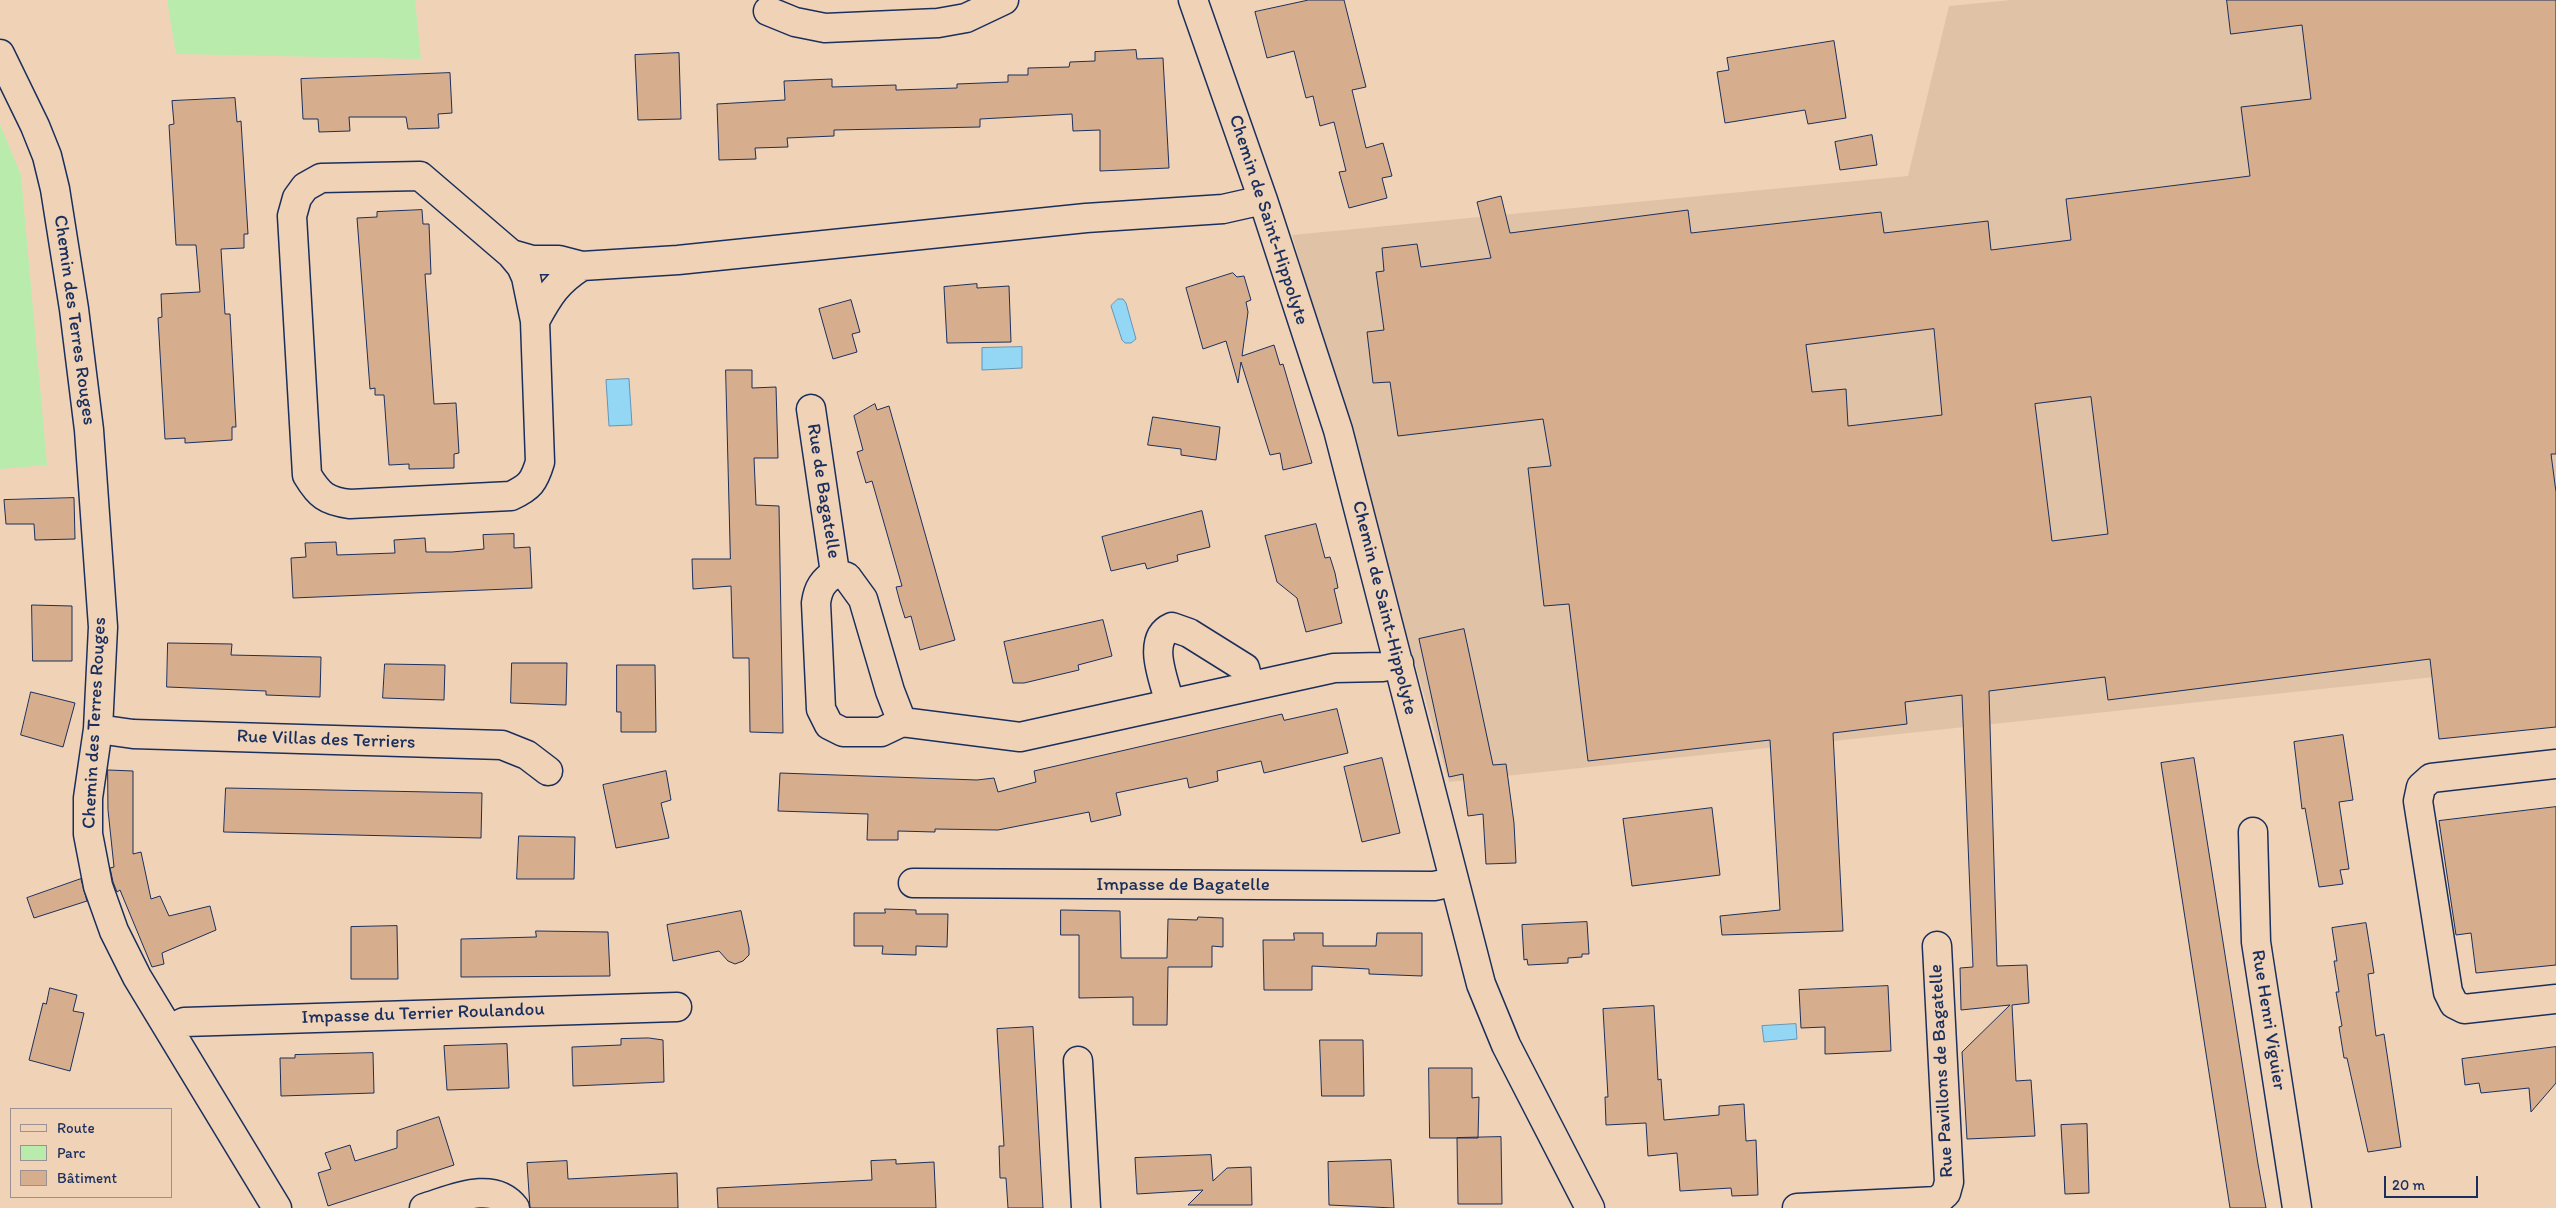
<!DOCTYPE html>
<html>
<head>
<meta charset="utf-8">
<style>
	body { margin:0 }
	#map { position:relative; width:2556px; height:1208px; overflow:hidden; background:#f0d3b6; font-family:Itim,sans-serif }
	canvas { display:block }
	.legend { position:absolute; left:10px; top:1108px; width:162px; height:90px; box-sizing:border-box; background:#f0d3b6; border:1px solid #9b9193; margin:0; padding:6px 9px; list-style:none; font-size:15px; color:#1b2f5e }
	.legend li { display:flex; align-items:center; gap:10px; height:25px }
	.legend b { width:25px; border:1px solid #9b9193 }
	.scale { position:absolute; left:2384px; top:1176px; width:94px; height:22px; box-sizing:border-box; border:2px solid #1b2f5e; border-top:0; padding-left:6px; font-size:15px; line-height:18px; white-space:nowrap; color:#1b2f5e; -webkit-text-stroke:4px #f0d3b6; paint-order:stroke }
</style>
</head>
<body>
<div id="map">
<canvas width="2556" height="1208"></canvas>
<ul class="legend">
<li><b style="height:6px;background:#f0d3b6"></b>Route</li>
<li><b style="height:14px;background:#b9ecac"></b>Parc</li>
<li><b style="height:14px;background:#d6ad8d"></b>Bâtiment</li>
</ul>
<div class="scale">20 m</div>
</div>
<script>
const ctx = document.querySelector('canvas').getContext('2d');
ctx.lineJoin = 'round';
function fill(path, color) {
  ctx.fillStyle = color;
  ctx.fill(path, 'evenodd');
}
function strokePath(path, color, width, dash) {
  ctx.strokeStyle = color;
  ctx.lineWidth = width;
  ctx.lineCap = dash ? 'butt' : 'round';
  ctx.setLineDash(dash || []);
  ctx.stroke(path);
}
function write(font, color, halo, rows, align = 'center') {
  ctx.font = font + ' Itim,sans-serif';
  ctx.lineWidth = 4.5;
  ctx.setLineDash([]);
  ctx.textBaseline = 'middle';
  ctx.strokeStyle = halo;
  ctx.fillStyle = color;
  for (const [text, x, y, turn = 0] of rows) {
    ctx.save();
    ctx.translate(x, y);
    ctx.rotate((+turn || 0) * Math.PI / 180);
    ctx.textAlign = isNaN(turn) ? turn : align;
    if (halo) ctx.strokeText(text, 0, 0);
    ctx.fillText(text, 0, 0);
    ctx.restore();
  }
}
fill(new Path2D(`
	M 2011,0 L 2556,0 L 2556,664 L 1449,782 L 1292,235 L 1908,176 L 1949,6 Z`), '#e0c2a7');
fill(new Path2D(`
	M 167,0 L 415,0 L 421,59 L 176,54 Z
	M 0,124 L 21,175 L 47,465 L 0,469 Z`), '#b9ecac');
const water = new Path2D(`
	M 1118,299 L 1123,299 L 1126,303 L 1136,339 L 1131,343 L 1125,343 L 1122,340 L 1111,306 Z
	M 1022,347 L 1022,368 L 982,370 L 982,348 Z
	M 629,379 L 632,425 L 609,426 L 606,380 Z
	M 1796,1024 L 1797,1039 L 1764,1042 L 1762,1026 Z`);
fill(water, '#93d7f5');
strokePath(water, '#6394b9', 1);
const building = new Path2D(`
	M 1309,0 L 1344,0 L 1366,87 L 1352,90 L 1366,148 L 1383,143 L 1392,176 L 1382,178 L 1387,198 L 1349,208 L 1339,172 L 1346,171 L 1334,122 L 1320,126 L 1313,96 L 1306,98 L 1294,51 L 1267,58 L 1255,12 Z
	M 2227,0 L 2556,0 L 2556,454 L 2551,454 L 2556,492 L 2556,727 L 2439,739 L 2430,659 L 2108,700 L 2105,677 L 1989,691 L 1997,966 L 2027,965 L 2029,1003 L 2012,1005 L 2016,1081 L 2031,1080 L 2035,1136 L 1967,1139 L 1962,1052 L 2010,1005 L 1961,1010 L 1960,968 L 1973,967 L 1962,695 L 1905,702 L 1907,724 L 1833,733 L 1843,931 L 1722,935 L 1720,916 L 1780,910 L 1770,740 L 1588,761 L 1569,604 L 1544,606 L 1528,468 L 1551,466 L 1543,419 L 1398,436 L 1390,382 L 1373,383 L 1367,332 L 1384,330 L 1376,272 L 1384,271 L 1382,248 L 1417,244 L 1421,267 L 1491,258 L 1477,202 L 1501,196 L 1510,233 L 1688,210 L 1691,233 L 1881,212 L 1884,233 L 1988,221 L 1991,250 L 2071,240 L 2066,199 L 2250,176 L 2241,107 L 2311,99 L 2302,25 L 2231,34 ZM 1934,329 L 1942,415 L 1848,426 L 1846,389 L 1812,392 L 1806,345 ZM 2091,397 L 2108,534 L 2052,541 L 2035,404 Z
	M 1834,41 L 1846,118 L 1808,124 L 1805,110 L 1725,123 L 1717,72 L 1729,70 L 1727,58 Z
	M 1136,50 L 1137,59 L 1163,58 L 1169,168 L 1100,171 L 1100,130 L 1073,131 L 1072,114 L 980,119 L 980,127 L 834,130 L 834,136 L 787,138 L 788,147 L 755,148 L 756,159 L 719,160 L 717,104 L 785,100 L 784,81 L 832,79 L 832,87 L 896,85 L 896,90 L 957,88 L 957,84 L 1008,82 L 1008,75 L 1028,75 L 1028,68 L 1069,67 L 1070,62 L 1095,61 L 1095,52 Z
	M 679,53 L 681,119 L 638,120 L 635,55 Z
	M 450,73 L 452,113 L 438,114 L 439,128 L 408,129 L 406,117 L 349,117 L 350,131 L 319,132 L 318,119 L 303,119 L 301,79 Z
	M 235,98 L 237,122 L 241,121 L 248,234 L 244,234 L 244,248 L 221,249 L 225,314 L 230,314 L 236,427 L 232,427 L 232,440 L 185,443 L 185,438 L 165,439 L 158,318 L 162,317 L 161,294 L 200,292 L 196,245 L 176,245 L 169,125 L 174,124 L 172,101 Z
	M 1872,135 L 1877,165 L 1840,170 L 1835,142 Z
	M 422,210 L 423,224 L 429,224 L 431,274 L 425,274 L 434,404 L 456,403 L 459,453 L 454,454 L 454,468 L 409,469 L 409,464 L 389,465 L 384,395 L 375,395 L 375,388 L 370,389 L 357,218 L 377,217 L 377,212 Z
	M 1233,273 L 1237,277 L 1244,276 L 1251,300 L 1246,302 L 1248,312 L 1242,356 L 1274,345 L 1280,365 L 1283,364 L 1312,463 L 1283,470 L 1280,453 L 1270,455 L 1241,362 L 1238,383 L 1226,341 L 1203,349 L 1186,288 Z
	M 977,284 L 977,288 L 1009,286 L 1011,342 L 947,343 L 944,287 Z
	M 851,300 L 860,332 L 852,334 L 857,352 L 833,359 L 819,309 Z
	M 726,370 L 752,370 L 752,388 L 776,387 L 778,458 L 754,458 L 756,505 L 779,506 L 783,733 L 750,732 L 749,658 L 733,658 L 731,586 L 693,589 L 692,559 L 730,559 Z
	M 875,404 L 877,410 L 889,406 L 955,640 L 920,650 L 911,616 L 905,618 L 900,602 L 896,587 L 902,586 L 872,481 L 866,483 L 857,452 L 863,450 L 854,416 Z
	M 1153,417 L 1220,427 L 1216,460 L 1181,455 L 1181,449 L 1148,445 Z
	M 74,498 L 75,539 L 35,540 L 34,524 L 6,524 L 4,500 Z
	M 1202,511 L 1210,547 L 1177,555 L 1178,561 L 1162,565 L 1147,569 L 1145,563 L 1111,571 L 1102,537 Z
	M 1316,524 L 1325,558 L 1330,557 L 1335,573 L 1338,588 L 1334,589 L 1342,623 L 1306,632 L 1297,598 L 1277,582 L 1265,536 Z
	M 514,534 L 514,548 L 530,547 L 532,588 L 293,598 L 291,558 L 306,557 L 305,543 L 336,542 L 337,555 L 395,553 L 394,540 L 425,538 L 426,552 L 452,552 L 484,549 L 483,535 Z
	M 32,605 L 72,606 L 72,661 L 33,661 Z
	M 1103,620 L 1112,656 L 1078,665 L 1079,670 L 1024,683 L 1013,683 L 1004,642 Z
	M 1464,629 L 1493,765 L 1506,764 L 1514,823 L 1516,863 L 1486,864 L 1483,814 L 1468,816 L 1463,774 L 1449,777 L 1419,639 Z
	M 168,643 L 232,644 L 231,655 L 321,657 L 320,697 L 266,695 L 266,691 L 167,687 Z
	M 512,663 L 567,663 L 566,705 L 511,703 Z
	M 385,664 L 445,665 L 444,700 L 383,698 Z
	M 617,665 L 655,665 L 656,732 L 621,732 L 621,712 L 617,712 Z
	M 31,692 L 75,703 L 63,747 L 21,735 Z
	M 1337,709 L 1348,753 L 1264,773 L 1261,761 L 1217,771 L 1218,781 L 1189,788 L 1187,778 L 1116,793 L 1121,815 L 1091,822 L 1089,812 L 998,830 L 935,829 L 935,832 L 898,831 L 898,840 L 867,840 L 868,814 L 778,811 L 780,773 L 977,780 L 994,778 L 998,792 L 1036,782 L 1034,771 L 1282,714 L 1284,720 Z
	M 2343,735 L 2353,800 L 2339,802 L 2349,869 L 2340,870 L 2343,884 L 2319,887 L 2305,808 L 2302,809 L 2294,742 Z
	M 1382,758 L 1400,833 L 1362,842 L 1344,767 Z
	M 2194,758 L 2258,1164 L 2266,1208 L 2230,1208 L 2161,763 Z
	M 108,770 L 133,771 L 133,854 L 141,852 L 151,899 L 160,896 L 169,916 L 210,906 L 216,930 L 162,953 L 164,964 L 152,967 L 120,890 L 117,892 L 113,882 L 110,868 L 114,867 L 108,810 Z
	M 666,771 L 671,800 L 661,803 L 669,838 L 616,848 L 603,785 Z
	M 226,788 L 482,793 L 481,838 L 224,832 Z
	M 2556,807 L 2556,965 L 2476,973 L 2471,933 L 2456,935 L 2439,821 Z
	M 1712,808 L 1720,875 L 1632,886 L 1623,819 Z
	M 519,836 L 575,837 L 574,879 L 517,879 Z
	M 81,879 L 87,901 L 34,918 L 27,898 Z
	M 885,909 L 916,910 L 916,914 L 948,914 L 947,947 L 916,946 L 916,955 L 882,954 L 883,946 L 854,946 L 854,913 L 885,913 Z
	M 1061,910 L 1120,911 L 1121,958 L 1167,958 L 1168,919 L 1197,920 L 1198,917 L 1223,918 L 1223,947 L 1212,946 L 1212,967 L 1168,967 L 1167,1025 L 1133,1025 L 1133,997 L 1079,998 L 1079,935 L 1061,935 Z
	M 741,911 L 749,948 L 749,955 L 743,961 L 735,964 L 728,961 L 719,951 L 673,961 L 667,925 Z
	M 1587,922 L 1589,954 L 1582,954 L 1582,957 L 1568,958 L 1568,963 L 1528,965 L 1527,959 L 1524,960 L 1522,925 Z
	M 2366,923 L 2374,973 L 2368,974 L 2376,1036 L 2384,1034 L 2401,1147 L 2368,1152 L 2347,1058 L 2344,1058 L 2339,1027 L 2342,1026 L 2336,992 L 2339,992 L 2334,961 L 2337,961 L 2332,928 Z
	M 397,926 L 398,979 L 351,979 L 351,927 Z
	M 536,931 L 608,932 L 610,976 L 461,977 L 461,939 L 536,937 Z
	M 1294,933 L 1323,933 L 1323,946 L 1376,946 L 1377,933 L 1422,933 L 1422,976 L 1369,974 L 1369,969 L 1312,966 L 1312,990 L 1264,990 L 1263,940 L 1294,940 Z
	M 1888,986 L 1891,1051 L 1825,1054 L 1825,1027 L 1801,1028 L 1799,990 Z
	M 50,988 L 77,995 L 73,1011 L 84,1013 L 70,1071 L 29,1060 L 43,1003 L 46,1004 Z
	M 1654,1006 L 1658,1080 L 1661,1079 L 1664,1120 L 1719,1115 L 1719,1106 L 1744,1104 L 1746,1141 L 1756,1140 L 1758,1195 L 1732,1196 L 1731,1188 L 1680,1191 L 1677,1153 L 1648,1156 L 1646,1123 L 1606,1125 L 1605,1097 L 1608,1097 L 1603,1009 Z
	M 1033,1027 L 1043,1208 L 1008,1208 L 1006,1178 L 1000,1178 L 999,1146 L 1004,1146 L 997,1029 Z
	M 649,1038 L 663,1040 L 664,1082 L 573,1086 L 572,1047 L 621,1045 L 621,1039 Z
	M 1320,1040 L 1363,1040 L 1364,1096 L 1322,1096 Z
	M 507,1044 L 509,1088 L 447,1090 L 444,1046 Z
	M 2556,1047 L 2556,1083 L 2531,1112 L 2529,1088 L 2481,1093 L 2479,1083 L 2465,1085 L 2462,1059 Z
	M 373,1053 L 374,1093 L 281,1096 L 280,1058 L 295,1058 L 295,1055 Z
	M 1429,1068 L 1472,1068 L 1472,1098 L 1479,1097 L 1478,1138 L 1430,1138 Z
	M 439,1117 L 454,1165 L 328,1206 L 318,1173 L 331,1169 L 325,1153 L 350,1145 L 355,1161 L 397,1148 L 397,1131 Z
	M 2087,1124 L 2089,1193 L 2065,1194 L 2061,1125 Z
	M 1501,1137 L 1502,1204 L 1458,1204 L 1457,1138 Z
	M 1211,1155 L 1213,1181 L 1227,1168 L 1251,1167 L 1252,1205 L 1188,1205 L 1203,1190 L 1137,1194 L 1135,1158 Z
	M 896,1160 L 896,1164 L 934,1162 L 936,1208 L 718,1208 L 717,1188 L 872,1180 L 871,1161 Z
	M 1391,1160 L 1394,1208 L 1329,1205 L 1328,1162 Z
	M 567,1161 L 568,1179 L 677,1173 L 678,1208 L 530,1208 L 527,1163 Z`);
fill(building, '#d6ad8d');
strokePath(building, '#1b2f5e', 1);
const minor = new Path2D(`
	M 1193,0 L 1263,200 L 1338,430 L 1481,984 L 1506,1045 L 1590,1208
	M 768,11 L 795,22 L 825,28 L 938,23 L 966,18 L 1004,0
	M 0,54 L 35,126 L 47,156 L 55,189 L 74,309 L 89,430 L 103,627 L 98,729 L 88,798 L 88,834 L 98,886 L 114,931 L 137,977 L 277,1208
	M 511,254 L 521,266 L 526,277 L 535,321 L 540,462 C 534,482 530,487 511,496 L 350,504 C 326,501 319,495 307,475 L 292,216 L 297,198 L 305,187 L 321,178 L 420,176 L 511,254 L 532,260 L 559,260 L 582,266 L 678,260 L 1086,218 L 1223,209 L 1263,200
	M 535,321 C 549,295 557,282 582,266
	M 811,409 L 835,573
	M 1170,704 C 1165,682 1145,639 1172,627 L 1189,633 L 1245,668 L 1249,685
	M 902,722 L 881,732 L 843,732 L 829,725 L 821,709 L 816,603 C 818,588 823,581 835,573 L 847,577 L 863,599 L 890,691 L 902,722 L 1020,737 L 1334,668 L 1383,667 L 1399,663
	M 98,729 L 133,734 L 502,745 L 527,755 L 548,771
	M 2556,764 L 2431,778 L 2421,787 L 2418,801 L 2448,992 L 2454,1004 L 2464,1009 L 2556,999
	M 2253,832 L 2256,942 L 2297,1208
	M 913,883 L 1434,886 L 1453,882
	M 170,1029 L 184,1022 L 677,1007
	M 1078,1061 L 1086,1208
	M 424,1208 C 451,1200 493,1179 515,1208
	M 1797,1208 L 1937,1201 L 1946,1193 L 1949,1182 L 1937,946`);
strokePath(minor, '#1b2f5e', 31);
strokePath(minor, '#f0d3b6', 28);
write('19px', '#1b2f5e', '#f0d3b6', [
	["Chemin de Saint-Hippolyte",1268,220,72],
	["Chemin des Terres Rouges",74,320,82],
	["Rue de Bagatelle",823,491,81],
	["Chemin de Saint-Hippolyte",1384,608,76],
	["Chemin des Terres Rouges",95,723,-87],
	["Rue Villas des Terriers",326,740,2],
	["Impasse de Bagatelle",1183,885],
	["Impasse du Terrier Roulandou",423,1014,-2],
	["Rue Henri Viguier",2268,1020,81],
	["Rue Pavillons de Bagatelle",1942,1071,-93]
]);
</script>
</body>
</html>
